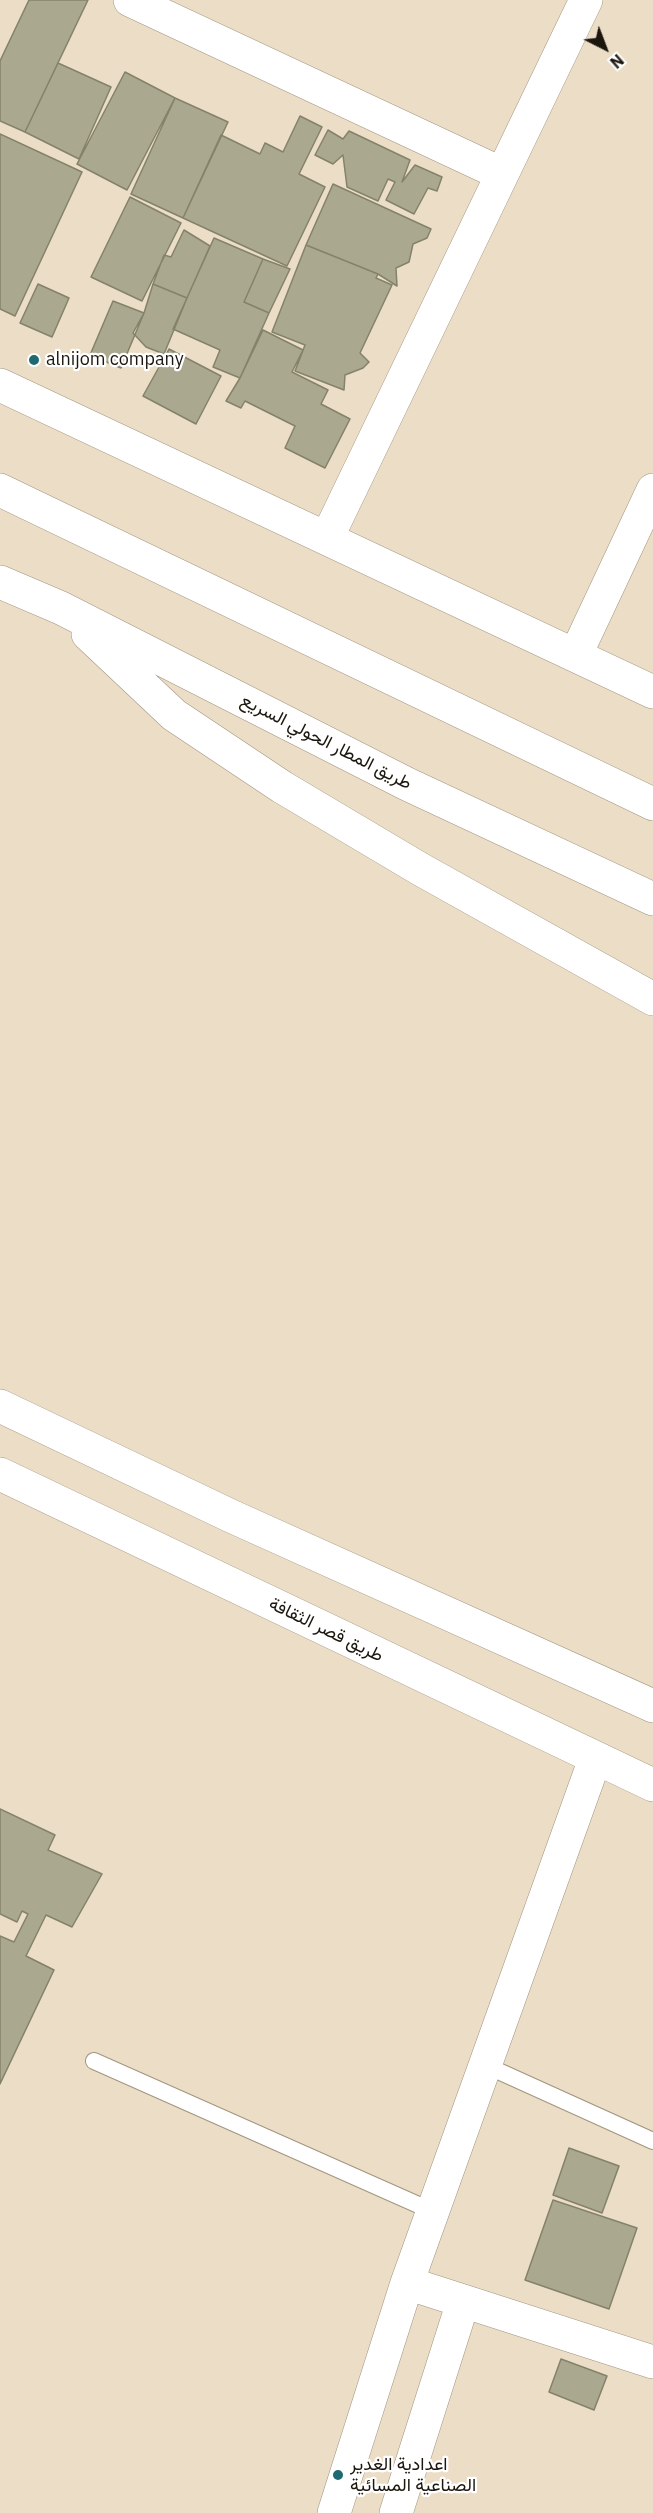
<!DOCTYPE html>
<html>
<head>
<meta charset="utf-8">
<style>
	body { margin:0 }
	#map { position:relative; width:653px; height:2513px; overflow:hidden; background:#ecddc6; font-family:"IBM Plex Sans",sans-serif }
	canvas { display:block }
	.north { position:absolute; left:575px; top:18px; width:60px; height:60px; -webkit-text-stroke:4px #fff; paint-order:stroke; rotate:138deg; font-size:16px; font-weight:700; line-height:24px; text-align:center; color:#1b160e }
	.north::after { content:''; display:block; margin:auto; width:21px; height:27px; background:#1b160e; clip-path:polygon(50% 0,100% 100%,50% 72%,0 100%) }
</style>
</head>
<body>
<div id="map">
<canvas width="653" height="2513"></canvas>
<div class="north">N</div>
</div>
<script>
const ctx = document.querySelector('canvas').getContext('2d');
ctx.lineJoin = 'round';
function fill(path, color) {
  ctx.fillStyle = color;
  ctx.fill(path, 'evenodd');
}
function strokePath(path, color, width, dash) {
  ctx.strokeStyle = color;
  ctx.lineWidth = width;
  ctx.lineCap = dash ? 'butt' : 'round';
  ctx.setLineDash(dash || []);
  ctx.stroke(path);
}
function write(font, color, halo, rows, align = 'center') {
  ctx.font = font + ' "IBM Plex Sans",Vazirmatn,sans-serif';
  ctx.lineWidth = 4.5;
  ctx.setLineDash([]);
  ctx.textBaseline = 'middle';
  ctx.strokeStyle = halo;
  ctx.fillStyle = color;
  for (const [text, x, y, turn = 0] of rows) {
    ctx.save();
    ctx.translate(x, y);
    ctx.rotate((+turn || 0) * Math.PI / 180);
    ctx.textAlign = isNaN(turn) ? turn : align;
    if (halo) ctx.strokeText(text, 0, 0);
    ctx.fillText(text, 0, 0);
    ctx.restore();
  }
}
const building = new Path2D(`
	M 29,0 L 88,0 L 25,132 L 0,121 L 0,61 Z
	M 58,63 L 111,87 L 79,159 L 25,132 Z
	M 125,72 L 175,98 L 127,190 L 77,164 Z
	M 175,98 L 228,122 L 183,218 L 131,194 Z
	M 300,116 L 322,127 L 299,174 L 325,187 L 287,266 L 183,218 L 221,135 L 260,154 L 265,143 L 283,152 Z
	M 328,130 L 343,139 L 349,131 L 410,160 L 402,182 L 415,165 L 442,177 L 437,191 L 428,188 L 414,214 L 386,200 L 395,182 L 388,179 L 378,201 L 347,187 L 343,155 L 333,164 L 315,155 Z
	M 0,134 L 82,172 L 15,316 L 0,309 Z
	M 333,184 L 431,229 L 427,238 L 413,244 L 409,262 L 396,268 L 397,286 L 378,274 L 306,245 Z
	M 130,197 L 181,223 L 142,301 L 91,277 Z
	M 184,230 L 210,246 L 187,298 L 153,284 L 164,255 L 171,257 Z
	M 214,238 L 263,259 L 244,302 L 269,313 L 240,378 L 213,367 L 220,350 L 173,329 Z
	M 306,245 L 378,274 L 376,278 L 392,285 L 360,353 L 369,362 L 363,368 L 345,375 L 344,390 L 295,371 L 305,345 L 272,332 Z
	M 263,259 L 290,269 L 269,313 L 244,302 Z
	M 38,284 L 69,298 L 52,337 L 20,323 Z
	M 153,284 L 187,298 L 164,354 L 146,347 L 133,333 L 144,313 Z
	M 113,301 L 144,313 L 121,368 L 90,355 Z
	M 263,330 L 303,350 L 292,372 L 328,390 L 321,404 L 350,419 L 325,468 L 285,448 L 295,426 L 245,401 L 241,408 L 226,401 L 240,378 Z
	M 169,349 L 221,376 L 196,424 L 143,396 Z
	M 0,1809 L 55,1835 L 48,1850 L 102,1874 L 72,1927 L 46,1915 L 26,1956 L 54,1970 L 0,2084 L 0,1936 L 14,1942 L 28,1914 L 22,1911 L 17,1922 L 0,1914 Z
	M 569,2148 L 619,2166 L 602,2213 L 553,2195 Z
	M 553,2200 L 637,2228 L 609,2309 L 525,2280 Z
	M 561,2359 L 607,2376 L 594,2410 L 549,2392 Z`);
fill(building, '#aaa88f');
strokePath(building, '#84826b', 1.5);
const lane = new Path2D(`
	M 94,2061 L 432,2211
	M 485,2065 L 653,2141`);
const street = new Path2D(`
	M 130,0 L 502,174
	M 327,538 L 586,0
	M 576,654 L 653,490
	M 407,2283 L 653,2362
	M 334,2513 L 407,2283 L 595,1759
	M 396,2513 L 463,2302`);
const secondary = new Path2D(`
	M 0,385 L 653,692
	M 0,1406 L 231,1516 L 653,1706
	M 0,1474 L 653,1785`);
const highway = new Path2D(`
	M 0,490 L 653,804
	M 0,582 L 61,608 L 407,784 L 653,899
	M 88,634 L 174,715 L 282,787 L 420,869 L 653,999`);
strokePath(lane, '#a2957f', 18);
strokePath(street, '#a2957f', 34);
strokePath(secondary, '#a2957f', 34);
strokePath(highway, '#a2957f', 34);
strokePath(lane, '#fff', 16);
strokePath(street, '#fff', 33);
strokePath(secondary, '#fff', 33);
strokePath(highway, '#fff', 33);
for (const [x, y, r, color] of [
	[34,360,6,"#1e6a70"],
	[338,2475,6,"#1e6a70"]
]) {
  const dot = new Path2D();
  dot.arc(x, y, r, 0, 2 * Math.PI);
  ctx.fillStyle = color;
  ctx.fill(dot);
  strokePath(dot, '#fff', 2);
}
write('18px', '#1b160e', '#fff', [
	["alnijom company",46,360],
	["اعدادية الغدير",350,2465],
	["الصناعية المسائية",350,2486]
], 'left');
write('18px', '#1b160e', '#fff', [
	["طريق المطار الحولي السريع",326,742,27],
	["طريق قصر الثقافة",326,1630,26]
]);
</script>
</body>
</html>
